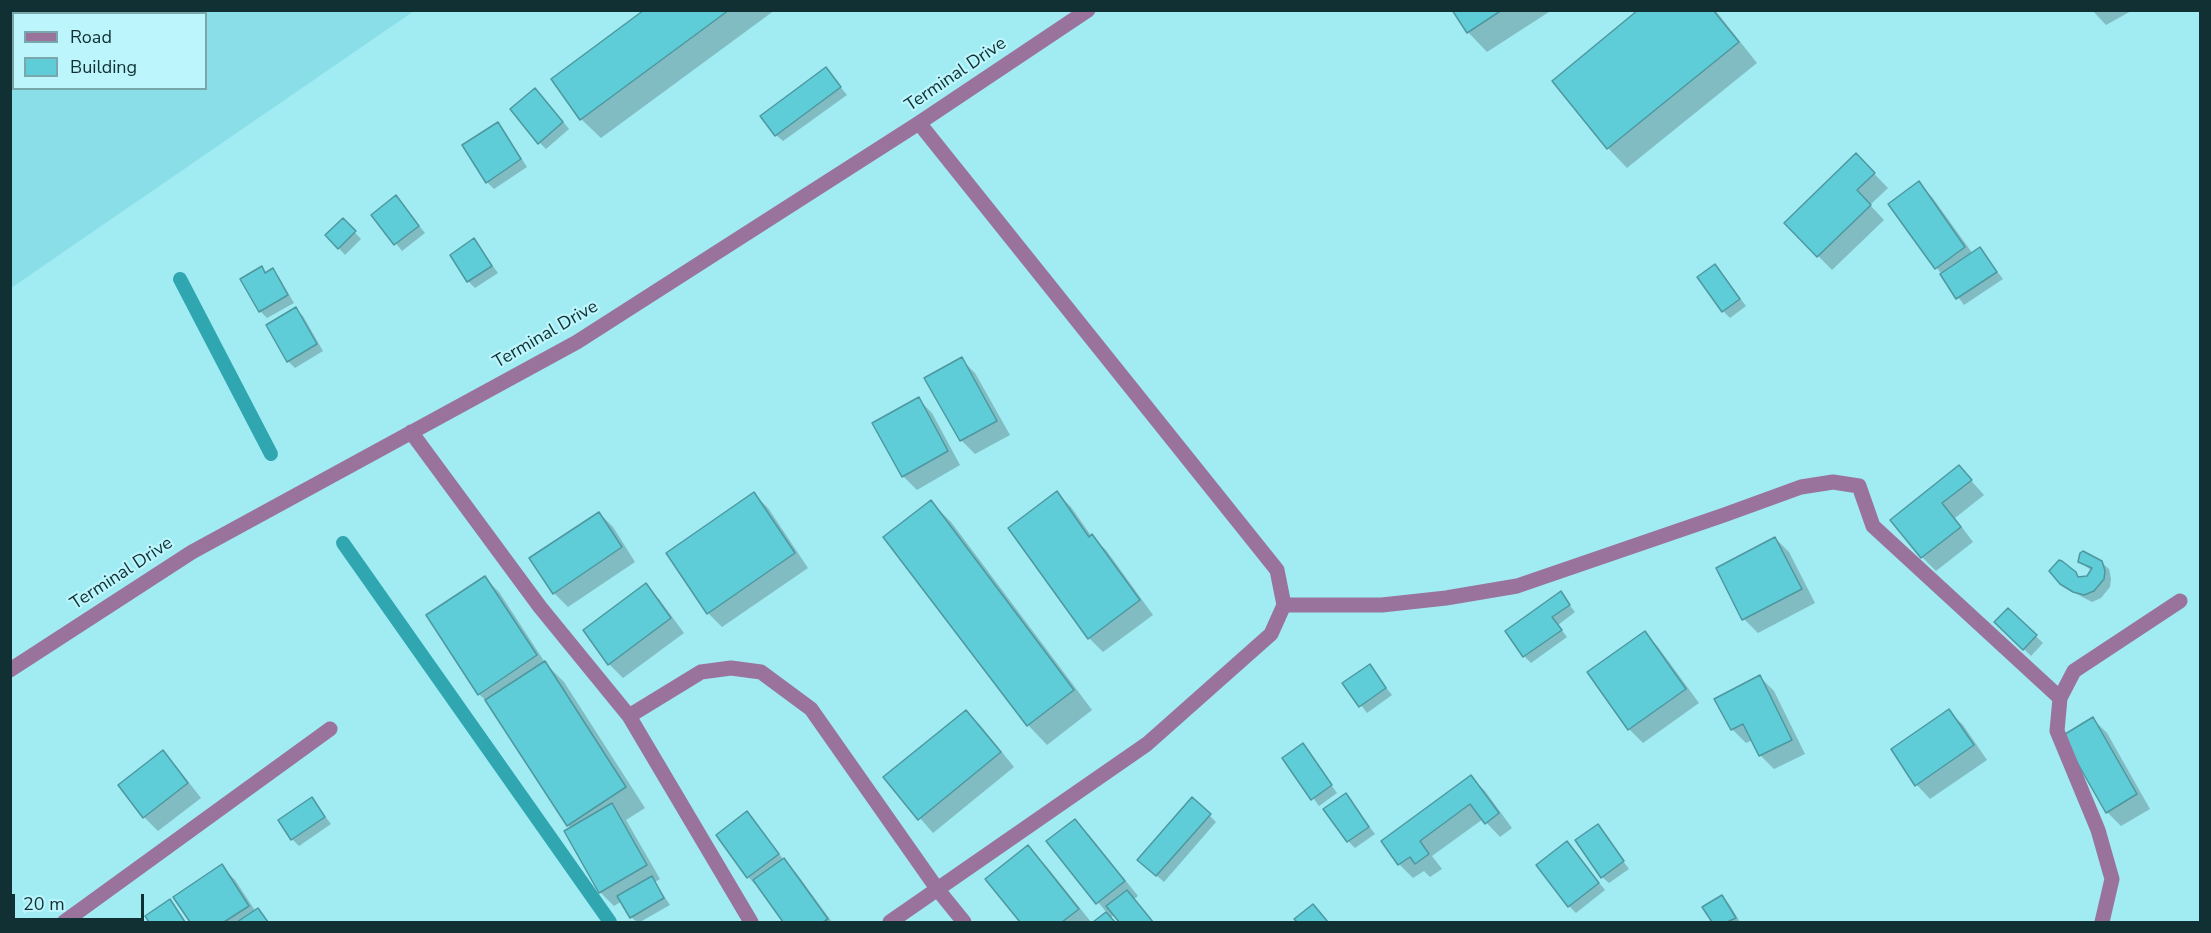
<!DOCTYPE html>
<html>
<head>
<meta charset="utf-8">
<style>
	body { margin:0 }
	#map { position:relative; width:2211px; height:933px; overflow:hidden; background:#a1ebf3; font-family:"Nunito Sans",sans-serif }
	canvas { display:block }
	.frame { position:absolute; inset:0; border:12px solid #113033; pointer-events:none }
	.legend { position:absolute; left:12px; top:12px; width:195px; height:78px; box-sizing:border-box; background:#bcf6fc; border:2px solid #78a7ac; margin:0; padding:8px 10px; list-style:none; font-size:18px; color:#113033 }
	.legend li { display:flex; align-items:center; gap:12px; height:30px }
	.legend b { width:30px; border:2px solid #78a7ac }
	.scale { position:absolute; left:12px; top:894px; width:132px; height:27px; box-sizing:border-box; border:3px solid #113033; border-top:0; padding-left:8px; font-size:18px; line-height:21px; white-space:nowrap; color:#113033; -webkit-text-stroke:4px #bcf6fc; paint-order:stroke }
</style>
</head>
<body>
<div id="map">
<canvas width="2211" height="933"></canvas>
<div class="frame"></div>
<ul class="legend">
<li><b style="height:8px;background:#9a739c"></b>Road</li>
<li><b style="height:16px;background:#5ecdd8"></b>Building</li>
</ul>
<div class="scale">20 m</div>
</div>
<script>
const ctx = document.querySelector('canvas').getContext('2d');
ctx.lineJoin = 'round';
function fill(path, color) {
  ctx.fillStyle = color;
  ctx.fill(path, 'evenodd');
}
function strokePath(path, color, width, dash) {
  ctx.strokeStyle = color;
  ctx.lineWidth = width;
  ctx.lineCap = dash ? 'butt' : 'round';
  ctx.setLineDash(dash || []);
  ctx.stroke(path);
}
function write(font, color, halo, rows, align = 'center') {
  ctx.font = font + ' "Nunito Sans",sans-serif';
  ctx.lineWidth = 4.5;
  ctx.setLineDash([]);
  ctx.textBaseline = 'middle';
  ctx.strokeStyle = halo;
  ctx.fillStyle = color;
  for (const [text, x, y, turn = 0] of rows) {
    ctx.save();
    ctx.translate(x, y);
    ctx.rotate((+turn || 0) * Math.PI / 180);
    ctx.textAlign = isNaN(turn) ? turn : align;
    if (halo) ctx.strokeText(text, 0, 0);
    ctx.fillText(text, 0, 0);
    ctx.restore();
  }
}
fill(new Path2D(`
	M 11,10 L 414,10 L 414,11 L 11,288 ZM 14,14 L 206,14 L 206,88 L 14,88 Z`), '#8adee7');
fill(new Path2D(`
	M 647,10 L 775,10 L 601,138 L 581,119 Z
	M 1454,10 L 1552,10 L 1487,52 L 1468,32 Z
	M 1641,10 L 1715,10 L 1757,63 L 1627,168 L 1608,148 Z
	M 2092,10 L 2133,10 L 2106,25 Z
	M 826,69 L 847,95 L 783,141 L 776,135 Z
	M 542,96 L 569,129 L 546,149 L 539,142 Z
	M 498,124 L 504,131 L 527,167 L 494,189 L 487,182 Z
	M 1856,155 L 1888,188 L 1870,205 L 1884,220 L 1832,270 L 1786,223 Z
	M 1918,183 L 1932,197 L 1973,254 L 1980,249 L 2003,279 L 1964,305 L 1937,268 Z
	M 402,204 L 425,233 L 402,251 L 373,215 Z
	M 343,220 L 361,239 L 345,255 L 327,235 Z
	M 474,240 L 498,273 L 475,288 L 468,281 L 452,256 Z
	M 1715,265 L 1746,306 L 1730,318 L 1723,311 Z
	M 261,268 L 267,273 L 272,270 L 279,277 L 294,303 L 267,318 L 260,311 L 242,280 Z
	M 296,309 L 303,316 L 323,351 L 295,368 L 288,361 Z
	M 961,359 L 975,373 L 1010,435 L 975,454 L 961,440 L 926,378 Z
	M 918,399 L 932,413 L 960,465 L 917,490 L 903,476 Z
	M 1959,467 L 1984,495 L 1955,518 L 1973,542 L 1936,571 L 1922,557 L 1892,520 Z
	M 1057,493 L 1071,507 L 1092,537 L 1106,550 L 1153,615 L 1103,652 L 1089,638 Z
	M 754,494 L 768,508 L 808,568 L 722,627 L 708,613 Z
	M 931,502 L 951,522 L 1092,710 L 1047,745 L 1028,725 Z
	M 599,513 L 613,527 L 635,562 L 568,607 L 554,593 L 531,559 Z
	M 1775,538 L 1789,552 L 1815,603 L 1758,633 L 1744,619 Z
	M 2080,562 L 2101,562 L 2109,569 L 2111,579 L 2110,587 L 2101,598 L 2092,602 L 2069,590 L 2061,583 L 2075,573 L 2080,578 L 2088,578 L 2092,571 Z
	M 485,578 L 499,592 L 546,664 L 564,682 L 645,808 L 626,820 L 660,879 L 655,882 L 670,905 L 640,922 L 637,922 L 631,917 L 622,901 L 614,906 L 600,892 L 571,829 L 489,704 L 479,694 Z
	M 645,585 L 659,599 L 684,633 L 623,678 L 609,664 Z
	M 1560,593 L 1575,612 L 1558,625 L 1567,637 L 1531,663 L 1524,656 Z
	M 2008,610 L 2043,643 L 2031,656 L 1996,622 Z
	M 1645,633 L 1658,647 L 1699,703 L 1643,743 L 1629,729 Z
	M 1369,666 L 1392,695 L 1367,713 L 1344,683 Z
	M 1760,677 L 1774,691 L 1805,754 L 1774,769 L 1760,755 L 1753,740 L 1746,743 L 1732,729 Z
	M 1949,711 L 1963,725 L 1987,760 L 1930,799 L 1917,785 Z
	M 966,712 L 980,725 L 1014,767 L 933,833 L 885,778 Z
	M 2093,719 L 2107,733 L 2150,809 L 2121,826 L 2107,812 Z
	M 1302,745 L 1337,793 L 1319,806 L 1284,758 Z
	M 163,752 L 176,766 L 201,798 L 158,831 L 144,817 L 120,785 Z
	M 1471,777 L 1485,791 L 1512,828 L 1500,837 L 1483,819 L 1432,856 L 1442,869 L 1430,877 L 1424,871 L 1413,878 L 1399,864 L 1383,842 Z
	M 1346,795 L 1375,834 L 1355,848 L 1348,841 Z
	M 312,799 L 331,824 L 299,846 L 292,839 Z
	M 747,813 L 784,860 L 797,874 L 832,922 L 785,922 L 757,883 L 755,884 L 748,877 Z
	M 1209,815 L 1216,822 L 1164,882 L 1146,866 Z
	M 1075,821 L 1089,835 L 1138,896 L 1134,899 L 1153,922 L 1121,922 L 1115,914 L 1110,918 L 1114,922 L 1095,922 L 1107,913 L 1048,841 Z
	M 1597,826 L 1629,869 L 1609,883 L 1602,877 Z
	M 1567,843 L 1605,890 L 1576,913 L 1569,906 Z
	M 1028,847 L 1047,867 L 1091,922 L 1022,922 L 987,879 Z
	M 221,866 L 235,880 L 256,912 L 258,910 L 269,922 L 192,922 L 175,897 Z
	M 1722,897 L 1729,904 L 1740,922 L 1713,922 L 1704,907 Z
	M 169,901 L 186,922 L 151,922 L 147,916 Z`), '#0003');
strokePath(new Path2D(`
	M 180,279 L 271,454
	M 343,543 L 610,922`), '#30a6b1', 14);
const building = new Path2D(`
	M 644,10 L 729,10 L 580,120 L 551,79 Z
	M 1452,10 L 1502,10 L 1467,33 Z
	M 1638,10 L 1713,10 L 1739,42 L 1607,149 L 1552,81 Z
	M 826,67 L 841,87 L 775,136 L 760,116 Z
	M 535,88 L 563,122 L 538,144 L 510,109 Z
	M 498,122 L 521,159 L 486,183 L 462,145 Z
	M 1856,153 L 1875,173 L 1857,190 L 1871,205 L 1817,257 L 1784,223 Z
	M 1919,181 L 1965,247 L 1935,269 L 1888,204 Z
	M 396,195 L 419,226 L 394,245 L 371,215 Z
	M 343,218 L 356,231 L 338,249 L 325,235 Z
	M 474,238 L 492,266 L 467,282 L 450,255 Z
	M 1980,247 L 1997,272 L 1956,299 L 1940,274 Z
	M 1715,264 L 1740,299 L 1722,312 L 1697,277 Z
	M 262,266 L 265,273 L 273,268 L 288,295 L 259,312 L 240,279 Z
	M 296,307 L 317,344 L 287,362 L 266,325 Z
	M 962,357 L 997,421 L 960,441 L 924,378 Z
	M 919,397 L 948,451 L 902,477 L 872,423 Z
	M 1959,465 L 1972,480 L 1942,503 L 1961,527 L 1921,558 L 1890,520 Z
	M 1057,491 L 1089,537 L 1092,534 L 1140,600 L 1088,639 L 1008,528 Z
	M 754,492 L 795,553 L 707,614 L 666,553 Z
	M 931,500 L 1074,690 L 1027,726 L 883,537 Z
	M 599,512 L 622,547 L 553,594 L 529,558 Z
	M 1775,537 L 1802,589 L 1742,620 L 1716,568 Z
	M 2083,551 L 2102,561 L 2105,571 L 2104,579 L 2094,591 L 2084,595 L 2073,592 L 2060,584 L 2049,571 L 2059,560 L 2062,561 L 2076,572 L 2078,577 L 2087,576 L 2092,568 L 2078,562 L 2080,553 Z
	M 485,576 L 537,655 L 478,695 L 426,615 Z
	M 646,583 L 671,618 L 608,665 L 583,630 Z
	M 1561,591 L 1570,605 L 1552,617 L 1562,630 L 1523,657 L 1505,631 Z
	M 2008,608 L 2037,635 L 2023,650 L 1994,622 Z
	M 1645,631 L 1686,689 L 1628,730 L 1587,672 Z
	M 545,661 L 626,787 L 567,826 L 485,700 Z
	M 1370,664 L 1386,688 L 1359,707 L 1342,683 Z
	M 1760,675 L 1792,740 L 1759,756 L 1743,724 L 1731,730 L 1714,699 Z
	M 1949,709 L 1974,745 L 1915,786 L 1891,749 Z
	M 966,710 L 1001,752 L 918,820 L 883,777 Z
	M 2093,717 L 2137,794 L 2106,813 L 2062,736 Z
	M 1303,743 L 1332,785 L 1311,800 L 1282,758 Z
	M 163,750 L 188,783 L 143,818 L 118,785 Z
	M 1471,775 L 1499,813 L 1485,824 L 1470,804 L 1420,841 L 1429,854 L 1415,864 L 1410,857 L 1398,865 L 1381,841 Z
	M 1346,793 L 1369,827 L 1347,842 L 1323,809 Z
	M 312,797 L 325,817 L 291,840 L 278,820 Z
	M 1192,797 L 1211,814 L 1156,876 L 1137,860 Z
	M 612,803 L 647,865 L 599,893 L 564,831 Z
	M 747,811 L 779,854 L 747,878 L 716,835 Z
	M 1075,819 L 1125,881 L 1096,904 L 1046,841 Z
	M 1598,824 L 1624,861 L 1601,878 L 1575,840 Z
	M 1567,841 L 1599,883 L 1568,907 L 1536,865 Z
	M 1028,845 L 1079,909 L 1062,922 L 1020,922 L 985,879 Z
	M 784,858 L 828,919 L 823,922 L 783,922 L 753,880 Z
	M 222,864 L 249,906 L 224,922 L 190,922 L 173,897 Z
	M 652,876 L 664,898 L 630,918 L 617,896 Z
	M 1127,890 L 1153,922 L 1119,922 L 1106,906 Z
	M 1722,895 L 1736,918 L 1727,922 L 1712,922 L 1702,907 Z
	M 170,899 L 185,922 L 149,922 L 145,916 Z
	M 1313,904 L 1328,922 L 1297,922 L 1294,919 Z
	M 258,908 L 268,922 L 237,922 Z
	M 1106,912 L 1115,922 L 1093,922 Z`);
fill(building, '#5ecdd8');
strokePath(building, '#4e979f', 1.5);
strokePath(new Path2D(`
	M 411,432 L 540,607 L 629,716 L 751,922
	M 1284,605 L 1382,605 L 1446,598 L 1517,586 L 1724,515 L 1801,487 L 1833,482 L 1859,486 L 1873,526 L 2060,698
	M 10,670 L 192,552 L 577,342 L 919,123 L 1088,10
	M 629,716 L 701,672 L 731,668 L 761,672 L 811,709 L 938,890 L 964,922
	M 64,922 L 330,729
	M 890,922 L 1147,744 L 1271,634 L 1284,605 L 1277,570 L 919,123
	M 2102,922 L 2112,879 L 2098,830 L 2057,731 L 2060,698 L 2074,671 L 2180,601`), '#9a739c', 15);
write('18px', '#113033', '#bcf6fc', [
	["Terminal Drive",956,75,-34],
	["Terminal Drive",546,335,-30],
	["Terminal Drive",122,574,-33]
]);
</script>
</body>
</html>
